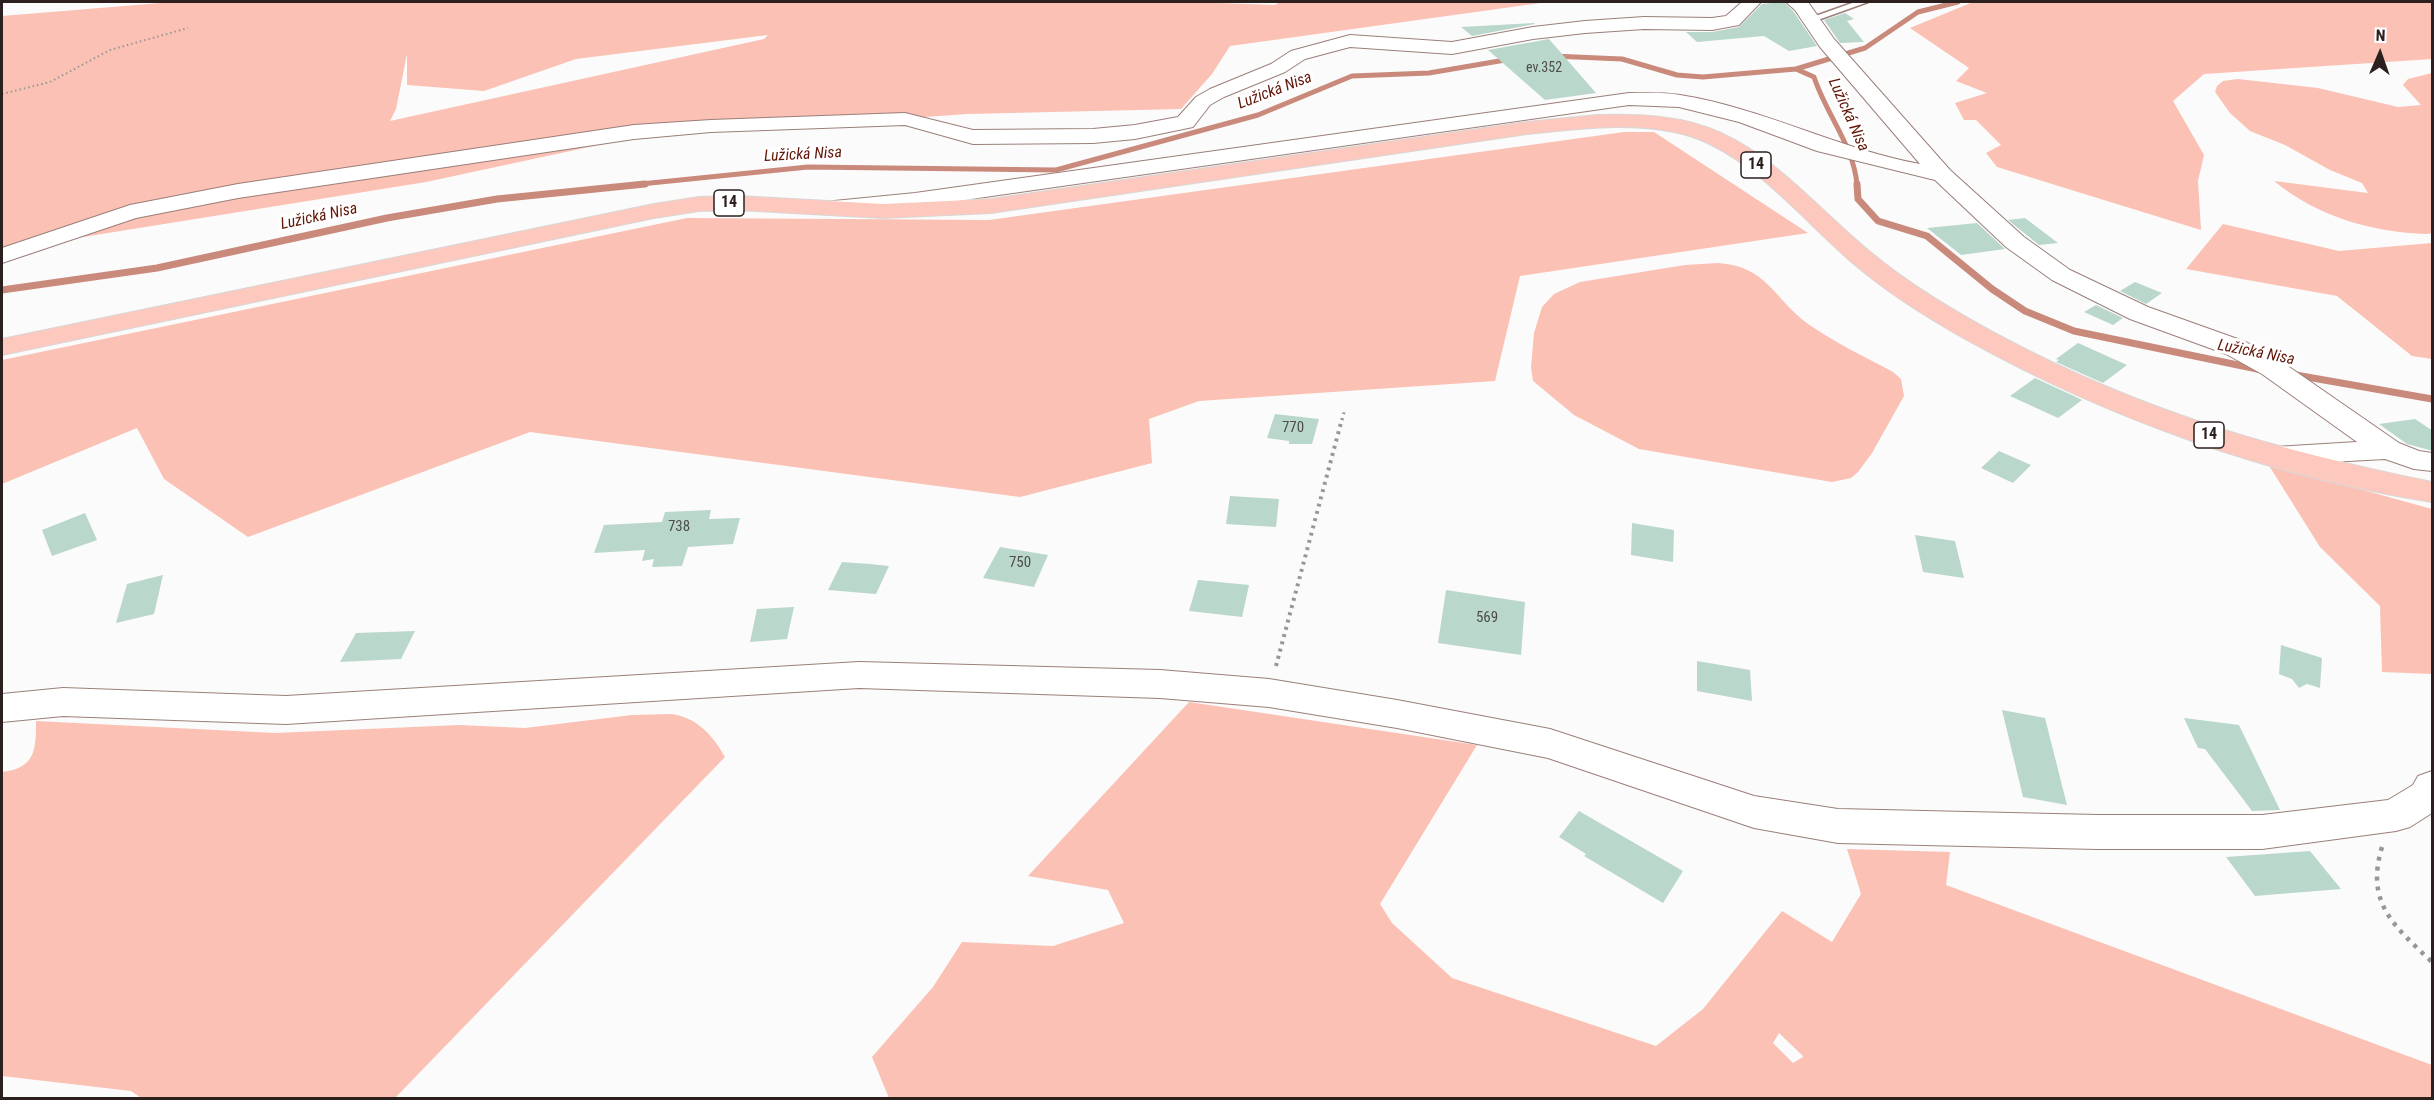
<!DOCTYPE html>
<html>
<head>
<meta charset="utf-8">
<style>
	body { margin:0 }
	#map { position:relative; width:2434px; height:1100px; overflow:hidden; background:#fbfbfb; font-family:"Roboto Condensed",sans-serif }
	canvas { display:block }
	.frame { position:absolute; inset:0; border:3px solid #2b201e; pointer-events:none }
	.north { position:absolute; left:2350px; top:24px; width:60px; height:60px; -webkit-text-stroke:4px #fff; paint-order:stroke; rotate:2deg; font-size:16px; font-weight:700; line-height:24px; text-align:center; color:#2b201e }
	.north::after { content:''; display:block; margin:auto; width:21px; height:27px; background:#2b201e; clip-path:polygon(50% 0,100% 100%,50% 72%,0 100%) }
</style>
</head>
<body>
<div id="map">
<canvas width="2434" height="1100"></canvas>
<div class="frame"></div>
<div class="north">N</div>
</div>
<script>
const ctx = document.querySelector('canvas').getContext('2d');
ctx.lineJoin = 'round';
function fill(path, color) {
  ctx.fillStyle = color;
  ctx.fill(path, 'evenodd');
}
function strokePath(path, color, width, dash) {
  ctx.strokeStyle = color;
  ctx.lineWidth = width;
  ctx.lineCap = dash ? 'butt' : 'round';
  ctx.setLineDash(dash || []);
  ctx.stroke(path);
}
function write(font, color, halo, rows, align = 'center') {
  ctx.font = font + ' "Roboto Condensed",sans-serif';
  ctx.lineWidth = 6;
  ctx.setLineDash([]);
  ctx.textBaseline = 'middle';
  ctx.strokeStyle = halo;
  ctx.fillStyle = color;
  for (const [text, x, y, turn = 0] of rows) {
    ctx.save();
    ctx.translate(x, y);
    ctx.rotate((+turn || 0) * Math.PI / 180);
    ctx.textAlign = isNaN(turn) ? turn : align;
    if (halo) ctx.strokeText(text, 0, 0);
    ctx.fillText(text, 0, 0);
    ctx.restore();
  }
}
fill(new Path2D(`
	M 173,2 L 1191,2 L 1275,5 L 1280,2 L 1548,2 L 1230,46 L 1212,74 L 1181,109 L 967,114 L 631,138 L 426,182 L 2,250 L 2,16 ZM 768,35 L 764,39 L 390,121 L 396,109 L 407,54 L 407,85 L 484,91 L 576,59 Z
	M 1973,2 L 2432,2 L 2432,59 L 2204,74 L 2173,101 L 2204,155 L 2198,181 L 2201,230 L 1997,167 L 1986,153 L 2001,145 L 1976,120 L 1964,120 L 1955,103 L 1987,93 L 1956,81 L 1969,68 L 1910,28 Z
	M 2432,73 L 2432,233 L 2427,234 C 2371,232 2318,217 2274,181 L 2368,193 L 2362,183 L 2330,170 L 2285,145 L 2250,131 L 2230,113 L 2215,92 L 2217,86 L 2223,81 L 2238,79 L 2318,88 L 2398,107 L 2421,105 L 2403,85 L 2408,79 Z
	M 1624,132 L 1654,132 L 1808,233 L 1520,276 L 1495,381 L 1199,401 L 1149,419 L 1152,463 L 1020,497 L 530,432 L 248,537 L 164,479 L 137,428 L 2,484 L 2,360 L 687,218 L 989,220 Z
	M 2223,224 L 2339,251 L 2432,243 L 2432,359 L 2412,356 L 2337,296 L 2186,269 Z
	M 1718,263 C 1767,266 1773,298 1808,324 C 1834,342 1865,357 1893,372 L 1901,379 L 1904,396 L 1872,453 L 1858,472 L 1851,478 L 1832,482 L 1639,449 L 1574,415 L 1533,381 L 1531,367 L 1534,333 L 1542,307 L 1554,294 L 1580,282 L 1685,265 Z
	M 2268,464 L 2432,509 L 2432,674 L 2382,672 L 2380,606 L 2320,547 Z
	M 1189,702 L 1477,745 L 1380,904 L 1392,923 L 1452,978 L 1656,1046 L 1703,1009 L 1782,911 L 1832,942 L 1861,894 L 1847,849 L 1950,852 L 1946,885 L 2432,1065 L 2432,1098 L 889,1098 L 872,1057 L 933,987 L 962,942 L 1053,946 L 1124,923 L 1108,890 L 1028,876 ZM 1779,1033 L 1803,1056 L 1803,1057 L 1793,1063 L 1773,1043 Z
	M 671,714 C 696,717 713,735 725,757 L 395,1098 L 141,1098 L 131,1091 L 2,1076 L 2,772 C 35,768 36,751 36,721 L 275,733 L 459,725 L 525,728 L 632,715 Z`), '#fac1b4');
strokePath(new Path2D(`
	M 1552,56 L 1622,59 L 1677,75 L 1703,77 L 1796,69 L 1814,77 C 1826,114 1854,146 1857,185
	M 1796,69 L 1865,48 L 1918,12 L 1958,2
	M 631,185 L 808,167 L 1056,170 L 1258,115 L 1352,76 L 1429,73 L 1511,59`), '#c98a7c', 5);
strokePath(new Path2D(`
	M 1857,184 L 1858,199 L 1878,221 L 1927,236 L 1992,289 L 2025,311 L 2074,331 L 2262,370
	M 2,290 L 157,268 L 387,218 L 497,199 L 645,184
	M 2290,374 L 2432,399`), '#c98a7c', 7);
fill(new Path2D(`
	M 1781,2 L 1784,2 L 1793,11 L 1817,46 L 1789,51 L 1764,36 L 1697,42 L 1686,32 L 1712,32 L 1739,27 L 1762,4 Z
	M 1845,13 L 1854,19 L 1847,21 L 1864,42 L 1840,43 L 1824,20 Z
	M 1534,23 L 1535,24 L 1472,36 L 1461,27 Z
	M 1549,39 L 1596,93 L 1545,100 L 1488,50 Z
	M 2025,218 L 2058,243 L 2039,245 L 2008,220 Z
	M 1977,223 L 2005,249 L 1961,255 L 1927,228 Z
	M 2135,282 L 2162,293 L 2146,304 L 2120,291 Z
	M 2096,305 L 2123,318 L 2113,325 L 2084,312 Z
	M 2078,343 L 2127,365 L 2103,383 L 2056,362 L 2059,360 L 2056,359 Z
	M 2035,378 L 2076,397 L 2082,400 L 2058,418 L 2010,396 Z
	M 1275,414 L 1319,419 L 1312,444 L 1289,444 L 1289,441 L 1267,438 Z
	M 2415,419 L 2433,431 L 2433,451 L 2407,444 L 2379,424 Z
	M 1999,451 L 2031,465 L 2013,483 L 1981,468 Z
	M 1230,496 L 1279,499 L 1276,527 L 1226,524 Z
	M 711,510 L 709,519 L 740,518 L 733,544 L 688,547 L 682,566 L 652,567 L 654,559 L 642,561 L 645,550 L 594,553 L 604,525 L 662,522 L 665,512 Z
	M 85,513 L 97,540 L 52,556 L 42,530 Z
	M 1632,523 L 1674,530 L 1673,562 L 1631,555 Z
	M 1915,535 L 1955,541 L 1964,578 L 1923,572 Z
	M 1000,547 L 1048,555 L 1034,587 L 983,578 Z
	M 842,562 L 870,564 L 889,566 L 876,594 L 828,590 Z
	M 163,575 L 154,614 L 116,623 L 127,584 Z
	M 1198,580 L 1249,585 L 1242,617 L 1189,611 Z
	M 1446,590 L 1525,602 L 1521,655 L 1438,643 Z
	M 794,607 L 787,639 L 750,642 L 757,609 Z
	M 415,631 L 401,659 L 340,662 L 356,633 Z
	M 2281,645 L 2322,658 L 2320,688 L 2307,684 L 2299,688 L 2292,679 L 2279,674 Z
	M 1697,661 L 1750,670 L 1752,701 L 1697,691 Z
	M 2002,710 L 2045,718 L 2067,805 L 2023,797 Z
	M 2184,718 L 2239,725 L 2280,810 L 2252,811 L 2205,749 L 2198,748 Z
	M 1579,811 L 1683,871 L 1663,903 L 1584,856 L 1586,854 L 1559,837 Z
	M 2310,851 L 2341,889 L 2255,896 L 2226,857 Z`), '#bad7cb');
const lane = new Path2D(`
	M 1855,2 L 1868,2 L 1815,21 L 1807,19 Z`);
const street = new Path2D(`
	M 1742,2 L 1761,2 L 1739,25 L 1712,30 L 1644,29 L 1585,33 L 1533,39 L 1452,54 L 1350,47 L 1305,59 L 1285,72 L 1224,97 L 1210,105 L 1193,127 L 1135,139 L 1093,143 L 973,144 L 905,125 L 711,132 L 634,139 L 238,198 L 136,218 L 2,263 L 2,248 L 130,205 L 238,184 L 634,125 L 711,120 L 905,113 L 973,130 L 1093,129 L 1135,125 L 1178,117 L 1196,97 L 1210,89 L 1271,64 L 1291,51 L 1350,35 L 1452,42 L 1533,27 L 1585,21 L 1644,17 L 1712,18 L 1726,16 Z
	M 1786,2 L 1808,2 L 1834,39 L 1950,170 L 2024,237 L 2070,270 L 2148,307 L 2246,342 L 2282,362 L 2399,443 L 2419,451 L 2432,453 L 2432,471 L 2414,469 L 2385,459 L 2275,465 L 2264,463 L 2260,456 L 2264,449 L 2275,447 L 2357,442 L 2262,374 L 2226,354 L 2130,319 L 2052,280 L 2006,247 L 1935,180 L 1817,151 L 1739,122 L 1679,107 L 1629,105 L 915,207 L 834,215 L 826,213 L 822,208 L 826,203 L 834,201 L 915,193 L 1629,93 C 1646,93 1663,92 1680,95 C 1763,108 1838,149 1920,164 L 1820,47 L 1795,10 Z
	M 859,662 L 1160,670 L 1269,679 L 1397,700 L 1550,729 L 1754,796 L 1838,809 L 2097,815 L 2262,815 L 2388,800 L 2413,785 L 2418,776 L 2432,771 L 2432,813 L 2410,827 L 2396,831 L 2262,849 L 2097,849 L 1838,843 L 1754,828 L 1548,758 L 1397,728 L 1269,707 L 1160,698 L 859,688 L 286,724 L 63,716 L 2,722 L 2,694 L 63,688 L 286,696 Z`);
const primary = new Path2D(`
	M 1597,115 C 1638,114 1683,115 1721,133 C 1780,160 1824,215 1874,255 C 1914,288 1959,314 2004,338 C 2143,412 2279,451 2432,482 L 2432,502 C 2272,477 2109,419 1967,340 C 1928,318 1889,294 1854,264 C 1803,221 1750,152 1683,134 C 1632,121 1578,129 1527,134 L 991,213 L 883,218 L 738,210 L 699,211 L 654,218 L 2,355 L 2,339 L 654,204 L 699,197 L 738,196 L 883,204 L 991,199 L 1527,122 Z`);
strokePath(lane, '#9b7f79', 3);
strokePath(street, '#9b7f79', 2);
strokePath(primary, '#d9d7d6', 2);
strokePath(new Path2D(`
	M 2,94 L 50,82 L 110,50 L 188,28`), '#9b9695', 2, [1.5, 3]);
strokePath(new Path2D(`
	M 1342,420 L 1345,409`), '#9b9695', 3, [2, 4]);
strokePath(new Path2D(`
	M 1276,666 L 1342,419`), '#9b9695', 4, [3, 4.5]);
strokePath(new Path2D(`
	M 2382,847 C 2365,903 2394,926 2432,962`), '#9b9695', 4.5, [4, 6]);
fill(lane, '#fff');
fill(street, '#fff');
fill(primary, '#fdc8bd');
write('14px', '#4f4e49', null, [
	["ev.352",1544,68]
]);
write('15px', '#4f4e49', null, [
	["770",1293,428],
	["738",679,527],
	["750",1020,563],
	["569",1487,618]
]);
write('italic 16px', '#621709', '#fff', [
	["Lužická Nisa",1275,91,-21],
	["Lužická Nisa",1848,115,66],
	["Lužická Nisa",803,155,-3],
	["Lužická Nisa",319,217,-12],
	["Lužická Nisa",2256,353,11]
]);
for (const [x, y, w] of [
	[1756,165,30],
	[729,203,30],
	[2209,435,30]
]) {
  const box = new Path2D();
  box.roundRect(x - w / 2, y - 13, w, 26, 4.5);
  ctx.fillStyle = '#fff';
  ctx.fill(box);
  strokePath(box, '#2b201e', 1.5);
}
write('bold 16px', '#2b201e', null, [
	["14",1756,165],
	["14",729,203],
	["14",2209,435]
]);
</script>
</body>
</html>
